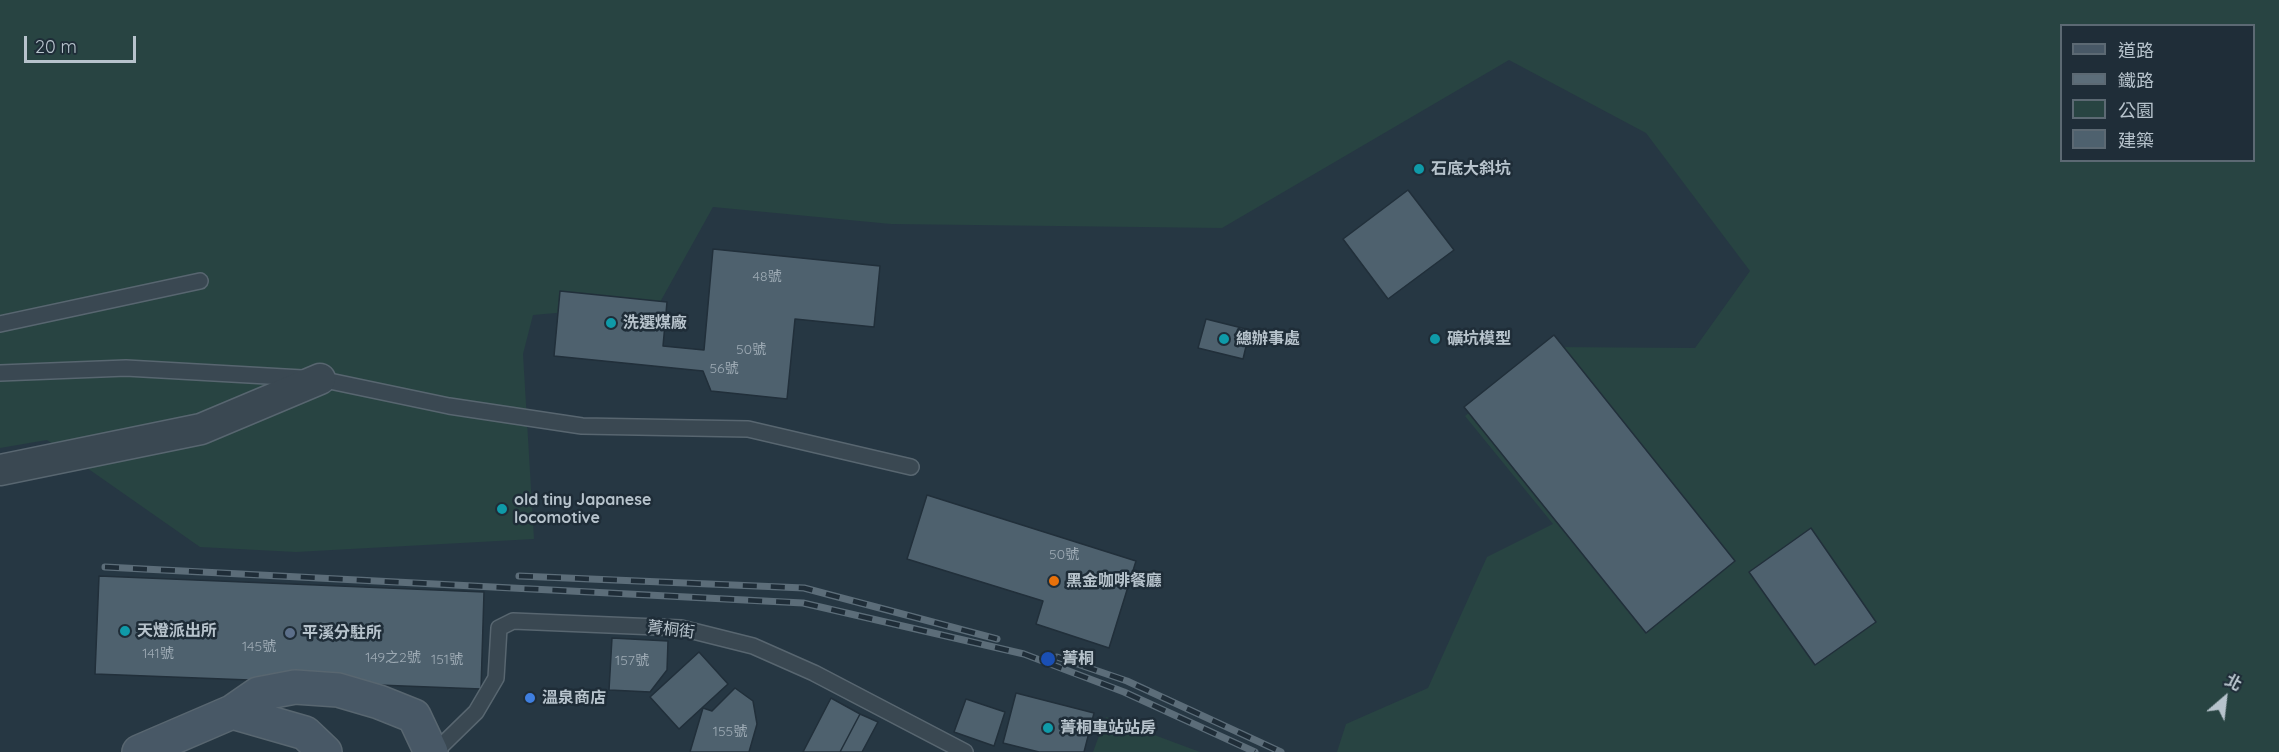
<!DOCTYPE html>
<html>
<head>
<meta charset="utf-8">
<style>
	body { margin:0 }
	#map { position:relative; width:2279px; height:752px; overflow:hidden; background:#263743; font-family:Quicksand,"Noto Sans TC",sans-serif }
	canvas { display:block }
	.legend { position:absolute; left:2060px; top:24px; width:195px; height:138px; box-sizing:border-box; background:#1f2d38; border:2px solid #5c6973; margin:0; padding:8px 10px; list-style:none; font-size:18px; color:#b7c3cc }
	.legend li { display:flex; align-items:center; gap:12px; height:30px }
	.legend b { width:30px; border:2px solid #5c6973 }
	.north { position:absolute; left:2195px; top:668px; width:60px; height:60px; -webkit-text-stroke:4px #1f2d38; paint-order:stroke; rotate:28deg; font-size:16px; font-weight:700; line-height:24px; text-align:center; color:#b7c3cc }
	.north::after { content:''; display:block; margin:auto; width:21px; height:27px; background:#b7c3cc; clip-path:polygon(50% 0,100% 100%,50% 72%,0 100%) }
	.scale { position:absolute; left:24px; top:36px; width:112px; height:27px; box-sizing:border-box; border:3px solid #b7c3cc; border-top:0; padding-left:8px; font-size:18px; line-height:21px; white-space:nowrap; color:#b7c3cc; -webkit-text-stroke:4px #1f2d38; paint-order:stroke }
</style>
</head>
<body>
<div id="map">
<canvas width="2279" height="752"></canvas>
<ul class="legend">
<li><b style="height:8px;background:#485866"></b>道路</li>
<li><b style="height:8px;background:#5c6d79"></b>鐵路</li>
<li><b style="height:16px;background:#284442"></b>公園</li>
<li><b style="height:16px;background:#4e616e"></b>建築</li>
</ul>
<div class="north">北</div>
<div class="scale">20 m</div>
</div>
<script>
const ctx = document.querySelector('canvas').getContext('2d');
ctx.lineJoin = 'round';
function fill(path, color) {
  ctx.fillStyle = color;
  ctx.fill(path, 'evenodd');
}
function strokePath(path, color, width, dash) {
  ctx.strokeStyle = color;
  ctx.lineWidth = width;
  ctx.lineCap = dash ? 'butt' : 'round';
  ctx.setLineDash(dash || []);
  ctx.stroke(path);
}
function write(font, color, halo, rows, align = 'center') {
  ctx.font = font + ' Quicksand,"Noto Sans TC",sans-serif';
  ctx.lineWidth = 5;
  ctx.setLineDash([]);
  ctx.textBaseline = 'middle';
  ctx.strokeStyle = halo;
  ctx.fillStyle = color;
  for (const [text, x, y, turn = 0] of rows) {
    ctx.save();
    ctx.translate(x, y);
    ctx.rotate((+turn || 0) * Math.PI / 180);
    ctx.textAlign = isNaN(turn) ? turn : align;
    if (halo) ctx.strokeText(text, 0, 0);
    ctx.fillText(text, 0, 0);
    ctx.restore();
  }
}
fill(new Path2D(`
	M 0,0 L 2279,0 L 2279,752 L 1337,752 L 1346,724 L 1428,688 L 1487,557 L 1553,524 L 1465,416 L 1550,347 L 1695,348 L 1750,271 L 1646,133 L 1509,60 L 1222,228 L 891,224 L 713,207 L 659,304 L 533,315 L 523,354 L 534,539 L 296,552 L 200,547 L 47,440 L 0,448 ZM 2062,26 L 2254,26 L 2254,160 L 2062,160 Z
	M 1106,717 L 1200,752 L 1093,752 Z`), '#284442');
const building = new Path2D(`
	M 1408,190 L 1454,250 L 1388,299 L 1343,239 Z
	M 713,249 L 880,266 L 874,327 L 795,319 L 787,399 L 711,391 L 703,371 L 554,356 L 560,291 L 667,302 L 663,346 L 704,350 Z
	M 1206,319 L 1250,330 L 1243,359 L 1198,348 Z
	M 1554,335 L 1735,561 L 1646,633 L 1464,407 Z
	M 927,495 L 1136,561 L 1109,648 L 1036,624 L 1043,601 L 907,559 Z
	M 1811,528 L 1876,622 L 1815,665 L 1749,572 Z
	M 99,576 L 484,592 L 481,689 L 95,674 Z
	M 612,638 L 668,641 L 667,670 L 650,692 L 609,690 Z
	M 699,652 L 728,684 L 679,729 L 650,697 Z
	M 735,688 L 753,701 L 757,724 L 749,752 L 690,752 L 703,708 L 712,711 Z
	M 1016,693 L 1094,713 L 1084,752 L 1039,752 L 1003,743 Z
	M 831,698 L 860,714 L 840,752 L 803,752 Z
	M 966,699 L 1005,712 L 994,746 L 954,732 Z
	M 860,714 L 878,722 L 862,752 L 840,752 Z`);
fill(building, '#4e616e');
strokePath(building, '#212f3a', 1.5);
const service = new Path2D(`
	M 0,324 L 200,281
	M 0,373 L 126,368 L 320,379 L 449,406 L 582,426 L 748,429 L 911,467
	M 435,752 L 476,712 L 496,678 L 499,628 L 513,621 L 681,628 L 753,646 L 814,673 L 965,752`);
const minor = new Path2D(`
	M 0,470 L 201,429 L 320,379`);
const secondary = new Path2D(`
	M 232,712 L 305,733 L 325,752
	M 139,752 L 232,712 L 258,694 L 295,687 L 338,690 L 379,702 L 414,716 L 431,752`);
strokePath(service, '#586670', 18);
strokePath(minor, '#586670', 33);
strokePath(secondary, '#586670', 36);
strokePath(service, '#3a4852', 15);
strokePath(minor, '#3a4852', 30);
strokePath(secondary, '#485866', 33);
const rail = new Path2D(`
	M 105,567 L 803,603 L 1024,654 L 1124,692 L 1255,752
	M 519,576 L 804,588 L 997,639
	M 1057,657 L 1127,681 L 1281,752`);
strokePath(rail, '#5c6d79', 7);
strokePath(rail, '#1f2d38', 4.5, [14]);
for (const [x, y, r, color] of [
	[1419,169,6,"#0f9aa8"],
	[611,323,6,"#0f9aa8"],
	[1224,339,6,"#0f9aa8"],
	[1435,339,6,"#0f9aa8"],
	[502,509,6,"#0f9aa8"],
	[1054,581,6,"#e8710a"],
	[125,631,6,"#0f9aa8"],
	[290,633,6,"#5c6f8a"],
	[1048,659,8,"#1a4fb4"],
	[530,698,6,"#3f7fe0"],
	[1048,728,6,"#0f9aa8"]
]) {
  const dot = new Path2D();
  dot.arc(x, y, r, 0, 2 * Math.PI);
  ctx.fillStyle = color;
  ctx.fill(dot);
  strokePath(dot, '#1f2d38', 2);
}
write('14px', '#9daab4', null, [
	["48號",767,277],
	["50號",751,350],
	["56號",724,369],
	["50號",1064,555],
	["145號",259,647],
	["141號",158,654],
	["149之2號",393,658],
	["151號",447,660],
	["157號",632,661],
	["155號",730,732]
]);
write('bold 16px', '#b7c3cc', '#1f2d38', [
	["石底大斜坑",1431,169],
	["洗選煤廠",623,323],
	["總辦事處",1236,339],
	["礦坑模型",1447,339],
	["old tiny Japanese",514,500],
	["locomotive",514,518],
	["黑金咖啡餐廳",1066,581],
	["天燈派出所",137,631],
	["平溪分駐所",302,633],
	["菁桐",1062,659],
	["溫泉商店",542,698],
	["菁桐車站站房",1060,728]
], 'left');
write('16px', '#b7c3cc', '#1f2d38', [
	["菁桐街",671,630,7]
]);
</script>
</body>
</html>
